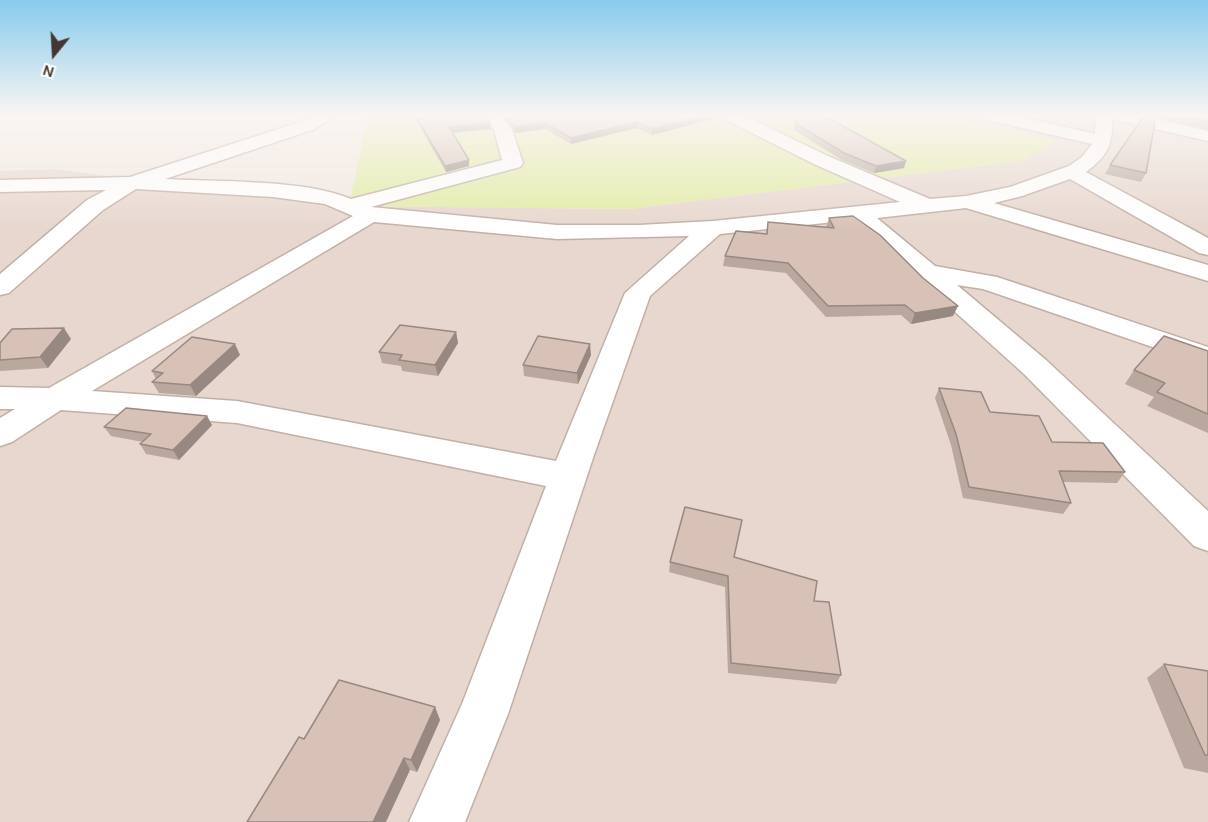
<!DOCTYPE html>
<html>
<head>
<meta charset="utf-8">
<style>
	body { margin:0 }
	#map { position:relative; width:1208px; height:822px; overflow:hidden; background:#f2e8e1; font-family:Karla,sans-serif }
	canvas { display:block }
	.north { position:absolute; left:24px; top:24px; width:60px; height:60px; -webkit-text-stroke:4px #fff; paint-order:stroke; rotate:198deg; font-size:16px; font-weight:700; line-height:24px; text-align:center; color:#443731 }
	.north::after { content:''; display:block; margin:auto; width:21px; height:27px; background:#443731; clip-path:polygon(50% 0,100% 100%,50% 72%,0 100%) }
</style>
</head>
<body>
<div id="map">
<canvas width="1208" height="822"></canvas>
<div class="north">N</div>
</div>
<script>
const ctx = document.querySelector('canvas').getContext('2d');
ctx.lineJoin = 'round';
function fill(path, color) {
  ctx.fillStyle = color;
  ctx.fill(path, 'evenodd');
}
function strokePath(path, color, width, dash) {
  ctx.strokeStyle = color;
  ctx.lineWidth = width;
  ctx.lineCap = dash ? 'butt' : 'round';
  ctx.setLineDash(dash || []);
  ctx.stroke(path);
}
fill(new Path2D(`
	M 940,115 L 1208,115 L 1208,822 L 0,822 L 0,171 L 54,169 L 349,206 L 629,209 L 1021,161 L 1055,141 Z`), '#e7d7ce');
fill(new Path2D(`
	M 368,115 L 940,115 L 1056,141 L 1021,161 L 629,209 L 349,206 Z`), '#e2eca4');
const minor = new Path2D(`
	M 314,115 L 335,115 L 315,129 L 165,179 C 218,182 304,179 351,199 L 502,160 L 494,130 L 484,115 L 501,115 L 512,130 L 523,163 L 520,167 L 371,207 L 557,225 L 639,225 L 713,221 L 900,202 L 816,165 L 724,119 L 722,115 L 743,115 L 830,157 L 930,199 L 966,196 L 1010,187 L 1069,166 L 1082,157 L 1092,144 L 984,119 L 982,115 L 1013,115 L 1095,134 L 1096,115 L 1140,115 L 1208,131 L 1208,141 L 1112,119 C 1113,144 1108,156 1086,172 L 1208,238 L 1208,255 L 1199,253 L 1070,179 L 1022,196 L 994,203 L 1208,265 L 1208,281 L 966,208 L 877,218 L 935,266 L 997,277 L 1208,347 L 1208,366 L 983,289 L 957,285 L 1046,360 L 1208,511 L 1208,551 L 1194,546 L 1024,374 L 853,220 L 720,234 L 650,296 L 594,455 L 508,714 L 465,822 L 409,822 L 462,704 L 546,486 L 237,423 L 61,410 L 12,442 L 0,446 L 0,418 L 15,409 L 0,409 L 0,387 L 49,388 L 353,216 L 325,204 L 273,197 L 136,189 L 103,210 L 9,293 L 0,295 L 0,274 L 87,200 L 106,190 L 0,192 L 0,180 L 130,177 L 303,121 ZM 374,222 L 557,239 L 689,236 L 625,293 L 556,461 L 237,401 L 92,391 Z`);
strokePath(minor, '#c1b0a6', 3);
fill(minor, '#fff');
fill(new Path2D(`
	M 413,115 L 486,115 L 491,129 L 452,133 L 469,166 L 446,172 Z
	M 503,115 L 721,115 L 721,117 L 652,135 L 637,128 L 571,144 L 545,129 L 515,133 Z
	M 1157,115 L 1208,115 L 1208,129 L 1157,117 Z
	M 795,123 L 904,168 L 874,173 L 842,160 L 794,130 Z
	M 1110,165 L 1146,173 L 1141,182 L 1105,174 Z
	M 829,218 L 953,316 L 911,324 L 901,315 L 826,317 L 786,273 L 723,266 L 725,256 L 766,233 L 768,222 L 826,227 Z
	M 456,332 L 458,343 L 438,376 L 402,371 L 401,366 L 382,363 L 379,352 Z
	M 71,339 L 48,368 L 0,371 L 0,343 Z
	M 1208,351 L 1208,433 L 1147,406 L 1154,397 L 1125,384 L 1134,370 Z
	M 240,355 L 196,396 L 159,393 L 152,382 L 156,379 L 152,371 Z
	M 591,355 L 578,384 L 524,376 L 523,365 Z
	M 939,388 L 1052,442 L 1125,472 L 1117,483 L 1063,482 L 1071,503 L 1063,514 L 963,498 L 951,445 L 935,398 Z
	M 207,416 L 212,425 L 179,460 L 146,454 L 140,444 L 143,442 L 111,436 L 104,427 Z
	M 734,557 L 814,601 L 841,675 L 836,684 L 728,673 L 725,587 L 669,572 L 670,562 Z
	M 1164,664 L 1208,671 L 1208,773 L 1184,768 L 1147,678 Z
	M 435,707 L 440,720 L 417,772 L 304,739 Z`), '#baa79e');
fill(new Path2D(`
	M 707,115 L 721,115 L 721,117 L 652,135 L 652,129 Z
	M 637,122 L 637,128 L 571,144 L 571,138 Z
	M 490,123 L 491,129 L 450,133 L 449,127 Z
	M 545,123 L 545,129 L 515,133 L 515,127 Z
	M 469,160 L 469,166 L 446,172 L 445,166 Z
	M 906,161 L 904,168 L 874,173 L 876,166 Z
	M 958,306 L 953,316 L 911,324 L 915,313 Z
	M 64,328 L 71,339 L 48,368 L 40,357 Z
	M 456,332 L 458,343 L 438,376 L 435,365 Z
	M 235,344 L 240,355 L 196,396 L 190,385 Z
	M 590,344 L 591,355 L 578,384 L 577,373 Z
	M 207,416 L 212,425 L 179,460 L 173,450 Z
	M 435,707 L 440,720 L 417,772 L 411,760 Z
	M 404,758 L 410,770 L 386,822 L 373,822 Z`), '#978881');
const building = new Path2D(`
	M 415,115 L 486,115 L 490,123 L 449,127 L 469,160 L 445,166 Z
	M 506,115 L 707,115 L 652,129 L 637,122 L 571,138 L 545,123 L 515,127 Z
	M 800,115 L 823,115 L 906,161 L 876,166 L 844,153 L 795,123 Z
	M 1180,115 L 1208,115 L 1208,122 Z
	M 1142,119 L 1155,122 L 1146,173 L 1110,165 Z
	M 853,216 L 880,235 L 923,278 L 958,306 L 915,313 L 905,305 L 828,306 L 788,263 L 725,256 L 736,231 L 767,234 L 768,222 L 834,228 L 829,218 Z
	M 400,325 L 456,332 L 435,365 L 399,360 L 402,355 L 379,352 Z
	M 64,328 L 40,357 L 0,360 L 0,343 L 12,329 Z
	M 538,336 L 590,344 L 577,373 L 523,365 Z
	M 1164,336 L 1208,351 L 1208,414 L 1157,392 L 1165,383 L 1134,370 Z
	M 192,337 L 235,344 L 190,385 L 152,382 L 163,373 L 152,371 Z
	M 939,388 L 981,392 L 990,412 L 1039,416 L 1052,442 L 1103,443 L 1125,472 L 1059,471 L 1071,503 L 969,487 L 956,434 Z
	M 126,408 L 207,416 L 173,450 L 140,444 L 151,434 L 104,427 Z
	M 685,507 L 742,520 L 734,557 L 817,581 L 814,601 L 829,602 L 841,675 L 731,663 L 728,576 L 670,562 Z
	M 1164,664 L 1208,671 L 1208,755 L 1205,755 Z
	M 339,680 L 435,707 L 411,760 L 404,758 L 373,822 L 247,822 L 299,737 L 304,739 Z`);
fill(building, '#d8c2b8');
strokePath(building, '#978881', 1.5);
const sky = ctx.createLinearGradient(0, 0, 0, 230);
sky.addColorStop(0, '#87cbee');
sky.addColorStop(0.5, '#f9f5f2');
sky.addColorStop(1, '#f9f5f200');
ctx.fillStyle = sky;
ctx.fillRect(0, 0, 1208, 230);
</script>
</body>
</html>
